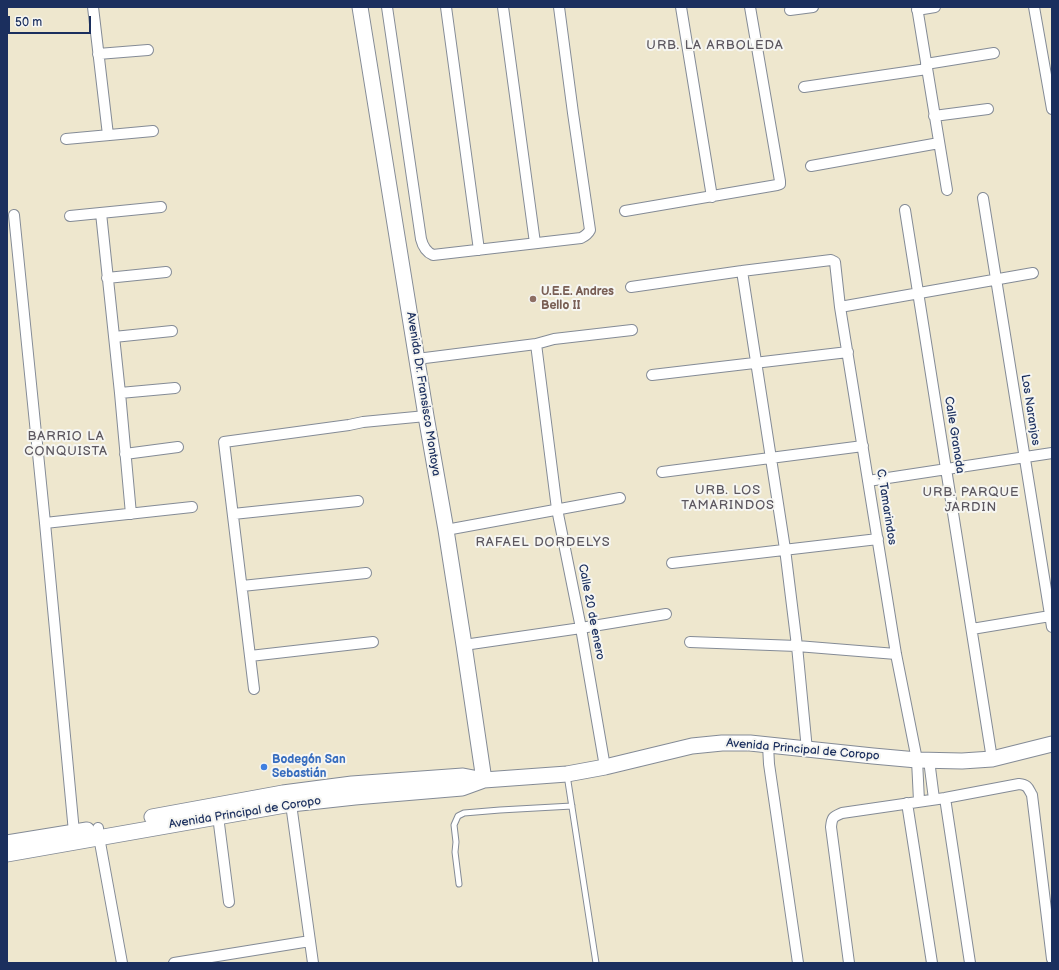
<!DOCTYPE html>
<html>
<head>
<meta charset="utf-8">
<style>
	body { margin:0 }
	#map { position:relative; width:1059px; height:970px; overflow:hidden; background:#eee7ce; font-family:"Balsamiq Sans",sans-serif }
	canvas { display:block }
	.frame { position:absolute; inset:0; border:8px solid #1b2f5e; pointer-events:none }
	.scale { position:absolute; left:8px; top:16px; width:83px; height:18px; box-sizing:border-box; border:2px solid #1b2f5e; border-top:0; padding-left:5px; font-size:12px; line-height:14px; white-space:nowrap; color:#1b2f5e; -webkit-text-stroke:3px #f6f6f2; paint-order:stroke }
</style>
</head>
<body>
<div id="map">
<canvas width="1059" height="970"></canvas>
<div class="frame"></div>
<div class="scale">50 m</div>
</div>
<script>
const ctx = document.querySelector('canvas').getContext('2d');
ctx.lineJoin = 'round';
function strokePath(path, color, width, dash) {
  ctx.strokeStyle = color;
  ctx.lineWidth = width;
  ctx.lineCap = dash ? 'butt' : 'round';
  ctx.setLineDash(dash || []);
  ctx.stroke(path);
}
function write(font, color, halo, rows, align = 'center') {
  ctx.font = font + ' "Balsamiq Sans",sans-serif';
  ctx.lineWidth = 4;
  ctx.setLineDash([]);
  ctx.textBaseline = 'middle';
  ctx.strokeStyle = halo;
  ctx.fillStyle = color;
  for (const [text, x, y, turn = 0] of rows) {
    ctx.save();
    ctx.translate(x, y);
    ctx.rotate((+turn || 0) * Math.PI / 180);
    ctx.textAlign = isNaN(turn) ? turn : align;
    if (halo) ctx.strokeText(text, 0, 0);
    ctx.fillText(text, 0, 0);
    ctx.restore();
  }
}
const lane = new Path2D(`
	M 567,775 L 596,963
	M 459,884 L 455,852 L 456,842 L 454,825 L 458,816 L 464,813 L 500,810 L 572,806`);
const street = new Path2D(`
	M 93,7 L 108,135
	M 387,7 L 421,239 C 423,247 426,252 433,255 L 581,238 C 585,236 588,234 590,230 L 573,113 L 559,7
	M 446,7 L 479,250
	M 503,7 L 535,243
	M 681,7 L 712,197
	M 917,7 L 947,190
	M 1034,7 L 1052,109
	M 790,10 L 813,7
	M 917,10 L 935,7
	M 98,54 L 148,50
	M 926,64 L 994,53
	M 804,87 L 927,69
	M 934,116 L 988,109
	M 66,139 L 153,131
	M 811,166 L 939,143
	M 983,198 L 1052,627
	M 905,210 L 992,759
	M 625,211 L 777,185 L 780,184 L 780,181 L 750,7
	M 101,213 L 120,393 L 131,514
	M 14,215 L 45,523 L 74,832
	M 70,216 L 161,207
	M 742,271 L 785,549 L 797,646 L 807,750
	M 107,278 L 166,272
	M 631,287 L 742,271 L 831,260 L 835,262 L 840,307 L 896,654 L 917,760 L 919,801
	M 840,307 L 1033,273
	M 114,337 L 172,331
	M 536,344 L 557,509 L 581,628 L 605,767
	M 417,359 L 536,344 L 554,339 L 632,330
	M 652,375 L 848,352
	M 120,393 L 175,388
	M 125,454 L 178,447
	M 662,472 L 863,446
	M 868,481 L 1052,453
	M 233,514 L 358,501
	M 45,523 L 192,507
	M 446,530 L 620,498
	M 672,563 L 878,539
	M 242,586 L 366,573
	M 972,629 L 1050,616
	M 690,642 L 797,646 L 896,654
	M 464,645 L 581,628 L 666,614
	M 250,656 L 373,642
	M 254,689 L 224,442 L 349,425 L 363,422 L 426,416
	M 768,745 L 769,764 L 798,963
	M 929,760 L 934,799
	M 945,798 L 970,963
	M 907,803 L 932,963
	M 291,804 L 313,963
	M 218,816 L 229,902
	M 98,828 L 99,837 L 122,963
	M 174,963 L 310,941
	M 849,963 L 831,827 C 832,817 833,817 842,813 L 945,798 L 1019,784 C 1028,785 1028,788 1032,795 L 1052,959`);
const secondary = new Path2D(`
	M 360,7 L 426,416 L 446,530 L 464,645 L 484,780
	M 152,817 L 283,793 L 352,784 L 463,776 L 484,780
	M 7,843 L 87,830
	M 7,854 L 291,804 L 355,797 L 462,788 L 484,780 L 567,774 L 605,767 L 692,746 L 722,743 L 750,743 L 873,756 L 917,760 L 962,761 L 992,759 L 1052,744`);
strokePath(lane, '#848b96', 7);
strokePath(street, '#848b96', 12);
strokePath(secondary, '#848b96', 17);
strokePath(lane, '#fff', 5);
strokePath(street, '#fff', 10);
strokePath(secondary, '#fff', 15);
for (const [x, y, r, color] of [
	[533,299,4,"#8d6e63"],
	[264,767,4,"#3f7fe0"]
]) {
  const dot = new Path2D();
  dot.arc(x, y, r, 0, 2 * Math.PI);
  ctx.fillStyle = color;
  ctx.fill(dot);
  strokePath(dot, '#f6f6f2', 1.5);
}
write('bold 12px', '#785e54', '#f6f6f2', [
	["U.E.E. Andres",541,292],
	["Bello II",541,306]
], 'left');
write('12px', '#1b2f5e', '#f6f6f2', [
	["Avenida Dr. Fransisco Montoya",423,394,81],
	["Los Naranjos",1030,410,81],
	["Calle Granada",954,435,81],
	["C. Tamarindos",886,507,81],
	["Calle 20 de enero",591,612,79],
	["Avenida Principal de Coropo",803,750,5],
	["Avenida Principal de Coropo",245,813,-9]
]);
write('bold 12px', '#366cbe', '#f6f6f2', [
	["Bodegón San",272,760],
	["Sebastián",272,774]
], 'left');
ctx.letterSpacing = '1px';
write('13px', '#5c575f', '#f6f6f2', [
	["URB. LA ARBOLEDA",715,46],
	["BARRIO LA",66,437],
	["CONQUISTA",66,452],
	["URB. LOS",728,491],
	["TAMARINDOS",728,506],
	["URB. PARQUE",971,493],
	["JARDIN",971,508],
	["RAFAEL DORDELYS",543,543]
]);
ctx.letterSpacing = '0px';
</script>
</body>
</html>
